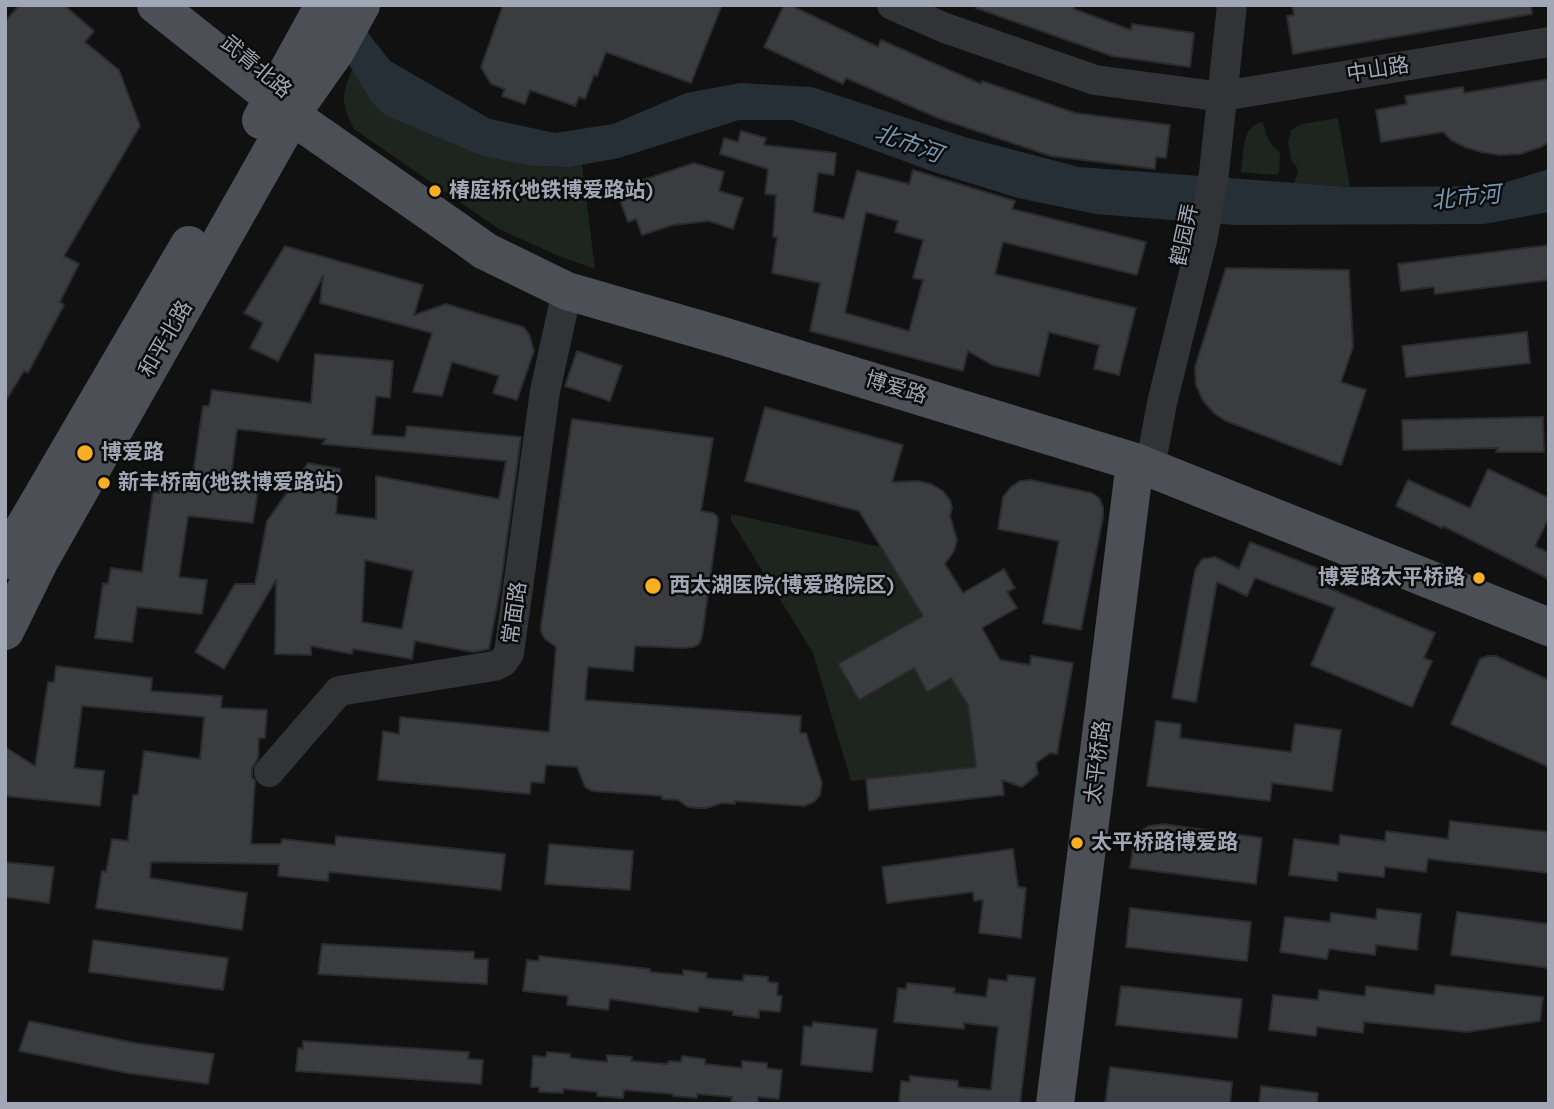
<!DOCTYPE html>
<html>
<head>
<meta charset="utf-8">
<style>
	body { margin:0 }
	#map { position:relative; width:1554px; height:1109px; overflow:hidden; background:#111112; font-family:Quicksand,sans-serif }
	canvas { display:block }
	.frame { position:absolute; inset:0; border:7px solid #a1a7b4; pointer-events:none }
</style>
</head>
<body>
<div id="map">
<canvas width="1554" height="1109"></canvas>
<div class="frame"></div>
</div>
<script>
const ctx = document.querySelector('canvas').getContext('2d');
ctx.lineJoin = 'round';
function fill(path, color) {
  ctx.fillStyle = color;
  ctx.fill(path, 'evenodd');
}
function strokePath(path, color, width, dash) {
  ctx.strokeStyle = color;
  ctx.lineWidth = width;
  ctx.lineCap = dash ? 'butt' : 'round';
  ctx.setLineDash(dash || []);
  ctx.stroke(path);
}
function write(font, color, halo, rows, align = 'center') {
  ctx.font = font + ' Quicksand,"Noto Sans SC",sans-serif';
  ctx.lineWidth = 5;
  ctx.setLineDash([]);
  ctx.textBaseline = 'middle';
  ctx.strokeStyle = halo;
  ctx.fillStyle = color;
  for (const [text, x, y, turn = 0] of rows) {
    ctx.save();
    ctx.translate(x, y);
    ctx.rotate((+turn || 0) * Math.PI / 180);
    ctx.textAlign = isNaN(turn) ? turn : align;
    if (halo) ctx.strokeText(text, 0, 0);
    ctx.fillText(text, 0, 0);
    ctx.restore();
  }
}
fill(new Path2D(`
	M 352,70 L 372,103 L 532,166 L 570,167 L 582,165 L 595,269 L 556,255 L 499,229 L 354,129 C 341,103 341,96 352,70 Z
	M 1338,118 L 1350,187 L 1294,183 L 1298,173 L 1296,166 L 1291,160 L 1288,142 L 1291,130 L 1302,124 Z
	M 1263,122 C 1266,135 1268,144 1280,152 L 1279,171 L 1278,174 L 1274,175 L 1241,172 C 1244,154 1241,125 1263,122 Z
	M 731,514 L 881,547 L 923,616 L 918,619 L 968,705 L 976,767 L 851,781 L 813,653 L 731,520 Z`), '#1d251e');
fill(new Path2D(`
	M 313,5 L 346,5 L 390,61 L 490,119 L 555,133 L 613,124 L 686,93 L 740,83 L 812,87 L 968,138 L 1079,167 L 1350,187 L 1494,186 L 1549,169 L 1549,212 L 1484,224 L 1235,225 L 1096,214 L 1018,198 L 934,172 L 792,120 L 739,120 L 619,158 L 570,167 L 532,166 L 483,156 L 387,116 L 372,103 Z`), '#272f36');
const building = new Path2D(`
	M 20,5 L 64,5 L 94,31 L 85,42 L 119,70 L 140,126 L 64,256 L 79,264 L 60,302 L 64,305 L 28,373 L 24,371 L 5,402 L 5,21 Z
	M 503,5 L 722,5 L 691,83 L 606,52 L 597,76 L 594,75 L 585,99 L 579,97 L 575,106 L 530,90 L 525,104 L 502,96 L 505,89 L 491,84 L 481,67 Z
	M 784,5 L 790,5 L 878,47 L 881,40 L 981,84 L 982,81 L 1075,113 L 1170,125 L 1166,158 L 1156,157 L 1155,169 L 1051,156 L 938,118 L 846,78 L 843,84 L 764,47 Z
	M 977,5 L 1075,5 L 1074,9 L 1131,30 L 1132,24 L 1194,33 L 1190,67 L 1112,56 L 976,8 Z
	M 1292,5 L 1531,5 L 1532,14 L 1293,54 L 1287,16 L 1294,15 Z
	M 1549,79 L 1549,142 L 1541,147 L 1520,154 L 1500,155 L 1481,152 L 1465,147 L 1451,140 L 1443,132 L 1381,142 L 1376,110 L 1407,104 L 1405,96 L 1463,87 L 1464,93 Z
	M 741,131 L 766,138 L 764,145 L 836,153 L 834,175 L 818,173 L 813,212 L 844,219 L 857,171 L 909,184 L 913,170 L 1015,201 L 1012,209 L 1146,242 L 1137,275 L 1003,242 L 995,274 L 1136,308 L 1119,375 L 1094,369 L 1099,345 L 1049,332 L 1039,376 L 992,365 L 968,351 L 963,371 L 810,331 L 820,283 L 772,273 L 777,237 L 773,237 L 776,195 L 765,194 L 768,169 L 720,154 L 724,138 L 738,142 ZM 866,212 L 898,221 L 895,232 L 923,240 L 913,278 L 923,280 L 909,331 L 845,313 Z
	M 694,163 L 724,172 L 719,191 L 743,198 L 733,229 L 709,221 L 673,225 L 642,235 L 636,219 L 628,222 L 616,189 Z
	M 1549,245 L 1549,280 L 1435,294 L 1434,287 L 1401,291 L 1398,264 Z
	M 285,246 L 423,285 L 414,315 L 446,304 L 523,327 L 529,334 L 534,351 L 517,400 L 493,393 L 499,376 L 452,362 L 442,396 L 413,392 L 432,333 L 320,303 L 323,276 L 278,361 L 250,348 L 263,323 L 244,313 Z
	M 1226,268 L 1349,270 L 1353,347 L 1341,382 L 1366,390 L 1341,465 L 1226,421 L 1215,414 L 1203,401 L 1196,385 L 1195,367 Z
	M 1527,332 L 1530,363 L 1406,377 L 1402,346 Z
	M 577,351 L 622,366 L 610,401 L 565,386 Z
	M 315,354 L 393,361 L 390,398 L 376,396 L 372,435 L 405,437 L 407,426 L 521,437 L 500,590 L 489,649 L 473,652 L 415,641 L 412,659 L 353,649 L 352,654 L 311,646 L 311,655 L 275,654 L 276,580 L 224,669 L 195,652 L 235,584 L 255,584 L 267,521 L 308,463 L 340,469 L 336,514 L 376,519 L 376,476 L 499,499 L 506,461 L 322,444 L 326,439 L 237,429 L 230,485 L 258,489 L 253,523 L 188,516 L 179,577 L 207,580 L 202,614 L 137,607 L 132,642 L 95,638 L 103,583 L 108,584 L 111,568 L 142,572 L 153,492 L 159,493 L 161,477 L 192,481 L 203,406 L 209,406 L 212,390 L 311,403 ZM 365,560 L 413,571 L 402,629 L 362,622 Z
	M 765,407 L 903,445 L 892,482 L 918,481 L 931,484 L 943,491 L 950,500 L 952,507 L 950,516 L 957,540 L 954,551 L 945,564 L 963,593 L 1004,569 L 1015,588 L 1007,592 L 1017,608 L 982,628 L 1000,660 L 1030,665 L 1031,656 L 1073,663 L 1057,754 L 1050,753 L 1036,763 L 1038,774 L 1022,787 L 1002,780 L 1004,795 L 869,810 L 866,779 L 976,767 L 968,705 L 951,678 L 927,692 L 914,668 L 859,700 L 838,664 L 923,616 L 859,511 L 745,481 Z
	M 1543,417 L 1544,452 L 1496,452 L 1498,448 L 1403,450 L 1402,420 Z
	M 572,419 L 713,438 L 701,511 L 713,513 L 717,516 L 718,522 L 702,637 L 699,644 L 693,647 L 683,648 L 635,646 L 633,671 L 588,667 L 585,700 L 801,716 L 800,733 L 806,733 L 822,783 L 820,795 L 814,802 L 804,806 L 735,801 L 735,804 L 722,803 L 707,808 L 698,808 L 688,807 L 678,800 L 662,799 L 662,796 L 592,791 L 585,787 L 577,767 L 546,765 L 544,783 L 531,782 L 530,794 L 378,780 L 383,731 L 399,734 L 400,717 L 549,732 L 556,647 L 545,639 L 541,632 L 541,625 Z
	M 1488,469 L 1549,498 L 1549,518 L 1535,546 L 1549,553 L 1549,579 L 1443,526 L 1442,528 L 1396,506 L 1408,480 L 1470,508 Z
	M 1031,480 L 1092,493 L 1099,498 L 1103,507 L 1103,517 L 1081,630 L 1043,623 L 1059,541 L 998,529 L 1003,497 L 1011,487 L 1020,481 Z
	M 1250,542 L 1322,570 L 1317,583 L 1435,633 L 1424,658 L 1432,661 L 1412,707 L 1311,665 L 1335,608 L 1255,578 L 1247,596 L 1217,582 L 1196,702 L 1172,698 L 1195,570 L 1202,559 L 1215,557 L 1239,569 Z
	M 1488,656 L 1496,656 L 1549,680 L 1549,767 L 1451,724 L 1480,659 Z
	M 56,666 L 152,678 L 151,691 L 222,696 L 221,708 L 267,710 L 265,738 L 259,738 L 258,758 L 252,769 L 252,777 L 255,781 L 251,844 L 281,844 L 282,839 L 335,845 L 336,836 L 505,854 L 501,890 L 329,872 L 328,881 L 278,876 L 279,864 L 151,862 L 150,878 L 247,893 L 242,930 L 96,908 L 102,871 L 106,872 L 112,839 L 128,841 L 133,795 L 138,795 L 144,751 L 200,759 L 204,717 L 82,706 L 74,768 L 104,771 L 100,806 L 5,796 L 5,747 L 35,766 L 48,682 L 54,682 Z
	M 1156,721 L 1181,724 L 1180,738 L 1291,752 L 1295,724 L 1341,730 L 1332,791 L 1272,783 L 1270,801 L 1147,786 Z
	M 1450,821 L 1549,832 L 1549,873 L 1428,859 L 1426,872 L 1385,867 L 1384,877 L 1338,872 L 1337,881 L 1289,875 L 1294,839 L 1339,845 L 1340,835 L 1385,841 L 1386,831 L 1448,839 Z
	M 1163,824 L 1262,838 L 1256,884 L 1130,868 L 1134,842 L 1139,832 L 1149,826 Z
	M 549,844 L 633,851 L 630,890 L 545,884 Z
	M 1013,849 L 1018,887 L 1026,888 L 1021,938 L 979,933 L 983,900 L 974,901 L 973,892 L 887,903 L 882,867 Z
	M 5,862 L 54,867 L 49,903 L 5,897 Z
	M 1130,908 L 1251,922 L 1247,961 L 1126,947 Z
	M 1377,909 L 1421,914 L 1417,950 L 1376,945 L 1375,955 L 1329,949 L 1327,959 L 1280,952 L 1285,917 L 1330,922 L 1331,913 L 1376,919 Z
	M 1457,912 L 1549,924 L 1549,968 L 1451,955 Z
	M 93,940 L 228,958 L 223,990 L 89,972 Z
	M 322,944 L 474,952 L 474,959 L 488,959 L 487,984 L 318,974 Z
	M 539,956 L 650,969 L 650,972 L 683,975 L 683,970 L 707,973 L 706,978 L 743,981 L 744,975 L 768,977 L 768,982 L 778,983 L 777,995 L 782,996 L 780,1012 L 759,1010 L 759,1018 L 733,1015 L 733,1011 L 699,1007 L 698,1012 L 610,999 L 608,1010 L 567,1005 L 568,996 L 523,991 L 527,960 L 539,961 Z
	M 1008,975 L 1035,978 L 1020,1104 L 899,1104 L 901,1081 L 910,1082 L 910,1076 L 958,1081 L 958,1087 L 991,1090 L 998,1027 L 964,1023 L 964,1029 L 894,1022 L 898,988 L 906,989 L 907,983 L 955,988 L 954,993 L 986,997 L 989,979 L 1007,981 Z
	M 1436,985 L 1543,997 L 1540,1021 L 1467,1032 L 1364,1022 L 1363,1033 L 1317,1027 L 1316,1036 L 1269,1030 L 1273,995 L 1318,1000 L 1319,990 L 1365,996 L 1366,986 L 1434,995 Z
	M 1121,986 L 1242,999 L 1237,1038 L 1116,1025 Z
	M 29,1021 L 135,1043 L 214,1054 L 208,1084 L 127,1073 L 19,1051 Z
	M 813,1022 L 877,1029 L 872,1072 L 801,1065 L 804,1026 L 812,1027 Z
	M 303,1041 L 469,1052 L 468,1059 L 483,1060 L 481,1084 L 296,1071 L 298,1048 L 303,1049 Z
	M 547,1052 L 570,1054 L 570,1058 L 607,1062 L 607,1055 L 632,1057 L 631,1061 L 668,1064 L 669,1061 L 681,1062 L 682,1056 L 705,1059 L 705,1064 L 742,1068 L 742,1061 L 767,1063 L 767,1068 L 782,1070 L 779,1099 L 758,1097 L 758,1104 L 752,1104 L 731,1102 L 732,1097 L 697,1094 L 697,1098 L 673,1096 L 673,1094 L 624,1090 L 623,1098 L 597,1096 L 597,1092 L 563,1089 L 563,1093 L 539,1092 L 539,1087 L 531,1087 L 533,1056 L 546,1057 Z
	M 1110,1067 L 1232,1082 L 1230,1104 L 1105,1104 Z
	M 1261,1086 L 1318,1093 L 1317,1104 L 1259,1104 Z`);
fill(building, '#3a3c40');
strokePath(building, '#2b2b2e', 2);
strokePath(new Path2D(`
	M 892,5 L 945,28 L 1095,80 L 1208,95 L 1223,96 L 1549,42
	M 1150,468 L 1162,403 L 1203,236 L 1214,173 L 1232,5
	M 269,772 L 339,691 L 494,666 L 503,662 L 509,653 L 545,391 L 567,291`), '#323337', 30);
strokePath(new Path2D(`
	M 156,5 L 273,98 L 292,116 L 460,233 L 485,251 L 567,291 L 726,337 L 1135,462 L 1549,627
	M 261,120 L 324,5
	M 5,560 L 189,245
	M 5,631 L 39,562 L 299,103 L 335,52 L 361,5
	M 1055,1104 L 1135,462`), '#4d4f57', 38);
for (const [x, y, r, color] of [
	[435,191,7,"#f9af22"],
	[85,453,9,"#f9af22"],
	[104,483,7,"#f9af22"],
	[1479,578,7,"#f9af22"],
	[653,586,9,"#f9af22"],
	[1077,843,7,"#f9af22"]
]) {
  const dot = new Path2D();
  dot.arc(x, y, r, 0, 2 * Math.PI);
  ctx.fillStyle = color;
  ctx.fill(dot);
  strokePath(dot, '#0c0c0d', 2.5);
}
write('21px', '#a1a7b4', '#0c0c0d', [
	["武青北路",256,67,40],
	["中山路",1378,70,-9],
	["鹤园弄",1185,235,-78],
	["和平北路",166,339,-60],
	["博爱路",896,388,17],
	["常面路",515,613,-82],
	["太平桥路",1098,762,-83]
]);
write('bold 21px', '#a1a7b4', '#0c0c0d', [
	["椿庭桥(地铁博爱路站)",449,191],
	["博爱路",101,453],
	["新丰桥南(地铁博爱路站)",118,483],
	["博爱路太平桥路",1465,578,"right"],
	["西太湖医院(博爱路院区)",669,586],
	["太平桥路博爱路",1091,843]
], 'left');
write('italic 23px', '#7696b1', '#0c0c0d', [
	["北市河",908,144,20],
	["北市河",1466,198,-6]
]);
</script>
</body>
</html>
